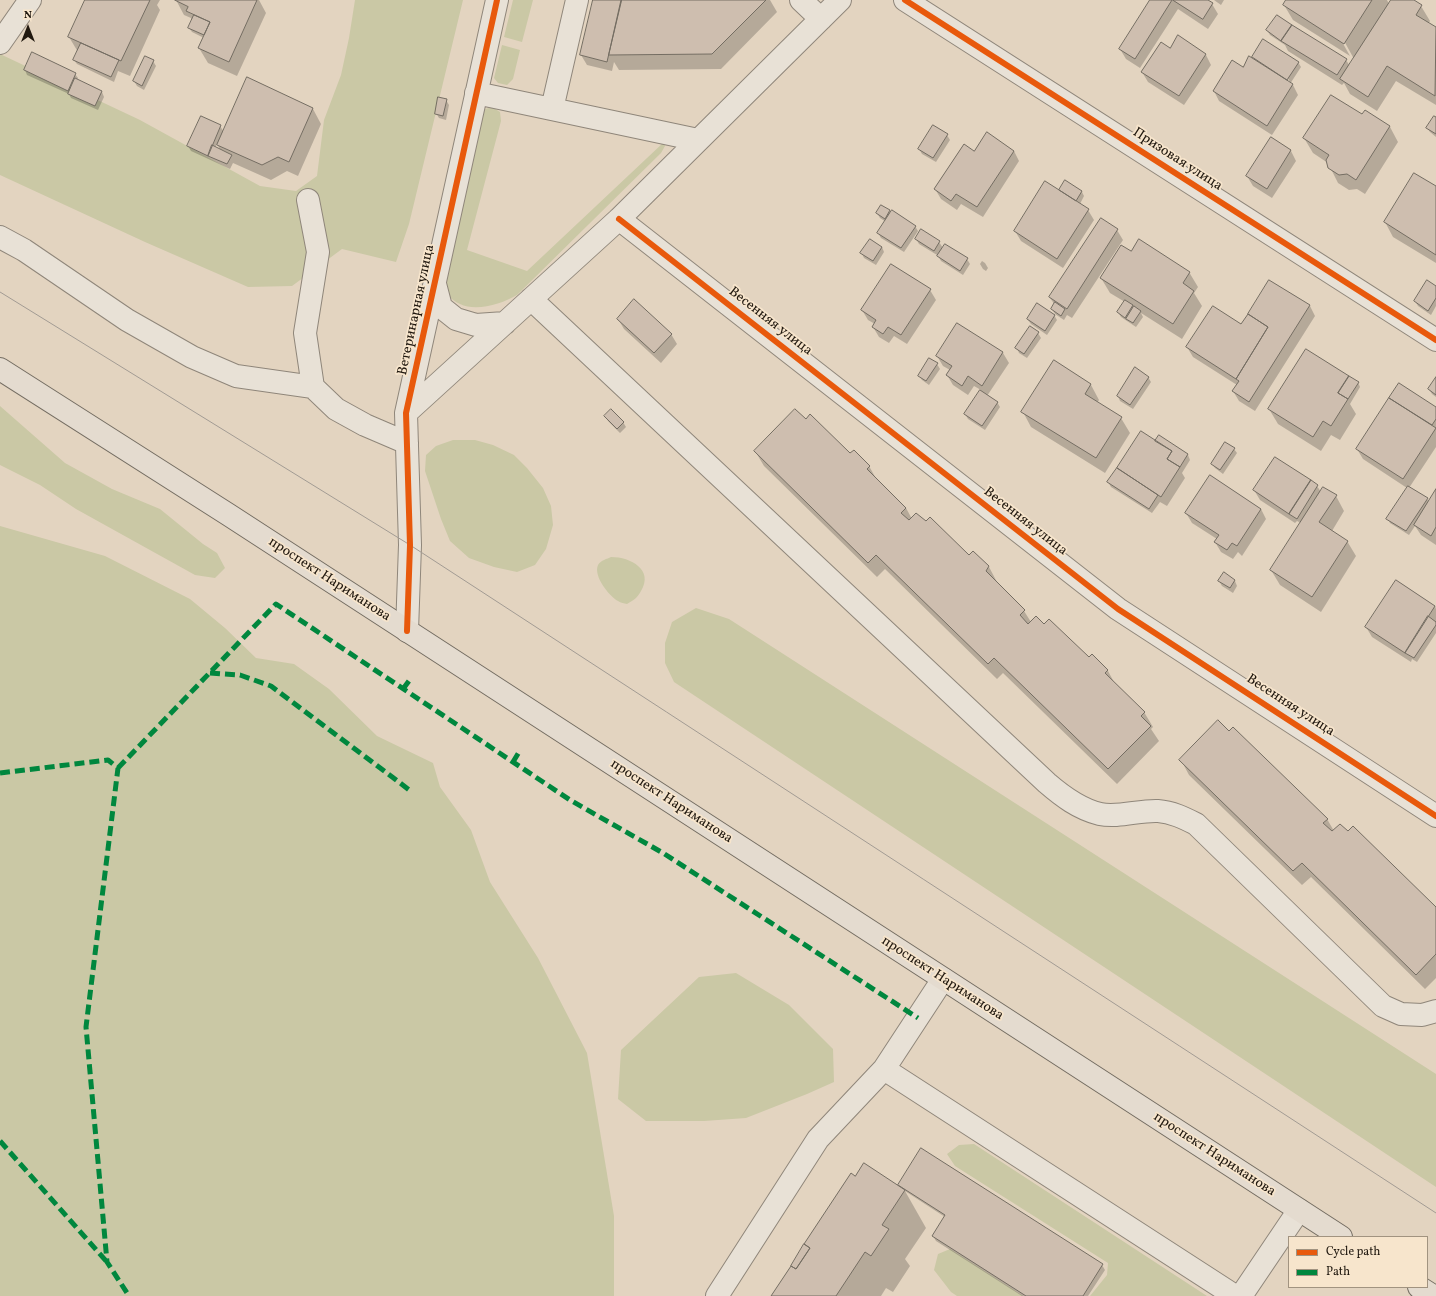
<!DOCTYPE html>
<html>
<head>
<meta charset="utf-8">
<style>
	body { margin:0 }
	#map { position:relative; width:1436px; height:1296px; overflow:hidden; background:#e3d4c0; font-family:Vollkorn,serif }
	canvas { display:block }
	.legend { position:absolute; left:1288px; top:1236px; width:140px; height:52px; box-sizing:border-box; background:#f7e5cc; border:1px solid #a19380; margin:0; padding:5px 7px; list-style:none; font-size:12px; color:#20180f }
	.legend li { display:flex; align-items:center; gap:8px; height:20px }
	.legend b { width:20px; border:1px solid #a19380 }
	.north { position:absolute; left:8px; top:8px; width:40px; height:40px; -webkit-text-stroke:3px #f7e5cc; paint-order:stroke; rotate:0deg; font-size:11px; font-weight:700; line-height:16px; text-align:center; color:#20180f }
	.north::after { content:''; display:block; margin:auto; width:14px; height:18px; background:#20180f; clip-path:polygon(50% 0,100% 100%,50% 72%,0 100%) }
</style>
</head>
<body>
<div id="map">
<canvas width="1436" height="1296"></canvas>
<ul class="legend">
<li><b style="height:5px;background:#e8590c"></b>Cycle path</li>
<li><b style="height:5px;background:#00873e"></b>Path</li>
</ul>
<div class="north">N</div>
</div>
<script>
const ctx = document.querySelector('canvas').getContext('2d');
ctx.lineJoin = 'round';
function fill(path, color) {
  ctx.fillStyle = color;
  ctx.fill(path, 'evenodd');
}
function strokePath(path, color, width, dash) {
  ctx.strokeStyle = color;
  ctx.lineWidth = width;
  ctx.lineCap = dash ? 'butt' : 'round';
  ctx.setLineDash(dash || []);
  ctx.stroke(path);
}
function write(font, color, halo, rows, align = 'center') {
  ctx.font = font + ' Vollkorn,serif';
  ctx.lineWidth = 3.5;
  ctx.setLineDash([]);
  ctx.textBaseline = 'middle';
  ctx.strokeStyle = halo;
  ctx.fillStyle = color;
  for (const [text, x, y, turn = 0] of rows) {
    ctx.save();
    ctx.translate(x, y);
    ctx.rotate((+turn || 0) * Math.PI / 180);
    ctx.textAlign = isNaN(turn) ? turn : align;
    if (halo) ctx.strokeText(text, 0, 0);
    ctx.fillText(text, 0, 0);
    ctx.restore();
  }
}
fill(new Path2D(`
	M 355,0 L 463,0 L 409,224 L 396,262 L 342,249 L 292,286 L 248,287 L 145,242 L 0,175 L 0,54 L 140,120 L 260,186 L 296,191 L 317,176 L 324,120 L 341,75 L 349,38 Z
	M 513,0 L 533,0 L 522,42 L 504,37 Z
	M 502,45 L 520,50 L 513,79 L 507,85 L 498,83 L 494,78 Z
	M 492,107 L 500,112 L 501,121 L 467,250 L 527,271 L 664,142 L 665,146 L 661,153 L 517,295 C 502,304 476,312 460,304 C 455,302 451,298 447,295 L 443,269 L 481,114 L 485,109 Z
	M 0,406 L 65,463 L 112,489 L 160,509 L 203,544 L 217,553 L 225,568 L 215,578 L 195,575 L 76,509 L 40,485 L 0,465 Z
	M 453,440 L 475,440 L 493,445 L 514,455 L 527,468 L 543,488 L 551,506 L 553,525 L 546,549 L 535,565 L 517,572 L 494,567 L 469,558 L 450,541 L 441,519 L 425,471 L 426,455 L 436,446 Z
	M 0,526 L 105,556 L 190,599 L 225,628 L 256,658 L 294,664 L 329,689 L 377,736 L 433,763 L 440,787 L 471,830 L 490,882 L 538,958 L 587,1053 L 614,1216 L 614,1296 L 0,1296 Z
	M 611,557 C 631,557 654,570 641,591 C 637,598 634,600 627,604 C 624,603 621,603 618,601 C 609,596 593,576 598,565 C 601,560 607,559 611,557 Z
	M 696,608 L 729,619 L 1436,1074 L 1436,1187 L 674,682 L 665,663 L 665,643 L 672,622 Z
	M 736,973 L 789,1005 L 833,1049 L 834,1082 L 807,1094 L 746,1118 L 704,1121 L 646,1121 L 618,1099 L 621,1050 L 699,977 Z
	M 974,1144 L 1207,1296 L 1090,1296 L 1107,1275 L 1108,1263 L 955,1166 L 947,1154 L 959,1145 Z
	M 950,1249 L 1023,1296 L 957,1296 L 951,1292 L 934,1270 L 938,1254 Z`), '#cac8a5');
fill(new Path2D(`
	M 86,0 L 160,0 L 157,5 L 160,10 L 130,76 L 118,71 L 114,82 L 77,64 L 74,60 L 78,52 L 69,37 Z
	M 176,0 L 259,0 L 266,13 L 237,76 L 208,63 L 199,48 L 204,38 L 192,32 L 189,28 L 192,21 L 191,18 L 184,15 Z
	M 594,0 L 770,0 L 777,12 L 721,69 L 619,70 L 614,62 L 612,71 L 587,65 L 581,55 Z
	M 1151,0 L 1206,0 L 1212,4 L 1218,14 L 1208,29 L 1178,9 L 1140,68 L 1126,59 L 1120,49 Z
	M 1214,0 L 1224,0 L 1221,5 Z
	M 1287,0 L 1387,0 L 1389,4 L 1392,0 L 1412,0 L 1421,6 L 1430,21 L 1428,24 L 1436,29 L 1436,105 L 1396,81 L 1377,111 L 1350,94 L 1344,83 L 1342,85 L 1288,51 L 1285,45 L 1270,35 L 1267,30 L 1346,60 L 1350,66 L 1354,59 L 1343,39 L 1341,40 L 1350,56 L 1293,20 L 1284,5 Z
	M 1206,55 L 1211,65 L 1184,105 L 1148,82 L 1142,72 Z
	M 1253,57 L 1298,62 L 1301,67 L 1290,84 L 1293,85 L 1298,95 L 1272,135 L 1219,101 L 1214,91 L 1243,68 L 1256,61 ZM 1286,75 L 1290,82 L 1287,82 L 1284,76 Z
	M 153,61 L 156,66 L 144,90 L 137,86 L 134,81 Z
	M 25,70 L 75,74 L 78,78 L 77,80 L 102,92 L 104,97 L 98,110 L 71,98 L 69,94 L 27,75 Z
	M 446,100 L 449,105 L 446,120 L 439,118 L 436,113 Z
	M 313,109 L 321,124 L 298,176 L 287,171 L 271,180 L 233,163 L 230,169 L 191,151 L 188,146 L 220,126 L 224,132 ZM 217,144 L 221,151 L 215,148 Z
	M 1365,111 L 1390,127 L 1398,142 L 1365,194 L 1357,189 L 1349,190 L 1338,183 L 1328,163 L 1313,153 L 1304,138 L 1362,115 Z
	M 1436,119 L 1436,137 L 1430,132 L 1427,128 Z
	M 947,135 L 950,140 L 936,162 L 922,154 L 919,149 Z
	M 1272,138 L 1291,151 L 1296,161 L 1272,198 L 1253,186 L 1247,176 Z
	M 1014,151 L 1019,161 L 983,217 L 961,204 L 957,210 L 941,199 L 935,189 L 974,152 Z
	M 1436,187 L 1436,263 L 1393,237 L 1385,222 Z
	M 1082,192 L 1084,196 L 1080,204 L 1088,210 L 1094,220 L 1063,268 L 1021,241 L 1015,231 L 1062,193 Z
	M 889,211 L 891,214 L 915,226 L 918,231 L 904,252 L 881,238 L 878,233 L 886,222 L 880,218 L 877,213 Z
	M 1117,230 L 1123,240 L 1072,318 L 1067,315 L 1064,320 L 1055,314 L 1052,309 L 1055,305 L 1050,298 Z
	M 916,239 L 939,242 L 943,248 L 967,259 L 970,264 L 963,275 L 941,261 L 937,254 L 937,255 L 919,244 Z
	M 882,247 L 884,252 L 876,265 L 864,258 L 862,254 Z
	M 1132,252 L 1189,272 L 1198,287 L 1194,293 L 1202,306 L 1182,339 L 1141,313 L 1143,317 L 1136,327 L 1121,317 L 1118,312 L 1125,302 L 1110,293 L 1101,278 Z
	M 982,261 L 985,263 L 988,268 L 986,271 L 983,269 L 980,264 Z
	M 1270,281 L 1310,306 L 1315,316 L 1255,411 L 1239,401 L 1233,391 L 1237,385 L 1193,357 L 1187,347 L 1242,326 Z
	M 1436,287 L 1436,306 L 1431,315 L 1418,306 L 1415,301 Z
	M 930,290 L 936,300 L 907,344 L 894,336 L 889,343 L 879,337 L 873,327 L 875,324 L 868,320 L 862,310 Z
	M 1054,315 L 1057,320 L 1047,335 L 1031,324 L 1028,320 Z
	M 618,319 L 671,334 L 677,344 L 661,363 L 624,329 Z
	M 957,324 L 1003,353 L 1009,363 L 987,396 L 997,402 L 1000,407 L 985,430 L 968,419 L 965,414 L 981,390 L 974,386 L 968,395 L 953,385 L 947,375 L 950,370 L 943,366 L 937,356 Z
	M 1038,333 L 1041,338 L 1027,358 L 1019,353 L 1017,348 Z
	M 1054,361 L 1091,385 L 1099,400 L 1097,403 L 1121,418 L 1130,433 L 1105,473 L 1031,427 L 1023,412 Z
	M 937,364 L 940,369 L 929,385 L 922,380 L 919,376 Z
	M 1148,377 L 1151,382 L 1133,409 L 1120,401 L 1118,396 Z
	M 1436,379 L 1436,397 L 1432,394 L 1429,389 Z
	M 1358,382 L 1360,387 L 1350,404 L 1356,414 L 1340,440 L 1331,435 L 1321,451 L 1278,424 L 1269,409 Z
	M 1399,384 L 1436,408 L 1436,447 L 1409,488 L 1427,499 L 1429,502 L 1436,491 L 1436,545 L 1421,535 L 1415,526 L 1409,535 L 1390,523 L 1388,519 L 1407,488 L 1363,459 L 1357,449 Z
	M 605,416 L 623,422 L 626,427 L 620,433 L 608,421 Z
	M 1159,437 L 1188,455 L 1190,460 L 1182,473 L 1185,478 L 1167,506 L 1160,502 L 1152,513 L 1111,487 L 1108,482 L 1156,442 Z
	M 1234,449 L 1237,453 L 1223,474 L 1215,468 L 1212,464 Z
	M 755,451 L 850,455 L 869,466 L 878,482 L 906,508 L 912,519 L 969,556 L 973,552 L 989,567 L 997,582 L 996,583 L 1024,611 L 1031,622 L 1044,625 L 1089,659 L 1092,656 L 1108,671 L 1115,684 L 1144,712 L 1153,727 L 1151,729 L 1159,741 L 1117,784 L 1003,673 L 997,679 L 885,569 L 877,577 L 764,466 Z
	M 1317,486 L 1321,492 L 1336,496 L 1344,511 L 1332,531 L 1347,541 L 1356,556 L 1321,612 L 1280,585 L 1271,570 L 1301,523 L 1297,521 L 1295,523 L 1260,500 L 1254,490 Z
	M 1261,509 L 1266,519 L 1242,556 L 1238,552 L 1233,559 L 1221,552 L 1215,542 L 1217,539 L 1192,523 L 1186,513 Z
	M 1224,574 L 1235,581 L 1237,586 L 1233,593 L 1222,586 L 1219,581 Z
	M 1435,606 L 1436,609 L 1436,633 L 1417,662 L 1412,659 L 1411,662 L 1372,637 L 1366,627 Z
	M 1229,732 L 1327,819 L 1334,831 L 1436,909 L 1436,978 L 1425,989 L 1311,877 L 1302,885 L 1189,775 L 1181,760 Z
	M 856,1177 L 901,1189 L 899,1185 L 1102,1265 L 1105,1270 L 1088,1296 L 1022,1296 L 936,1241 L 933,1236 L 945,1217 L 905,1191 L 926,1228 L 905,1259 L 910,1266 L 893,1292 L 886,1288 L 881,1296 L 772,1296 Z`), '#0003');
const building = new Path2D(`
	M 85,0 L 150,0 L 121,61 L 68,37 Z
	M 175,0 L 257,0 L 229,62 L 198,48 L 210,22 L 186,11 L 188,7 Z
	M 593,0 L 621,0 L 607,62 L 580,55 Z
	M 622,0 L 766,0 L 712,54 L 609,55 Z
	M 1150,0 L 1172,0 L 1135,59 L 1119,49 Z
	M 1173,0 L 1208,0 L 1213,3 L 1203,19 Z
	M 1286,0 L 1372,0 L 1344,44 L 1283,5 Z
	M 1391,0 L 1414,0 L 1422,5 L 1416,15 L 1436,27 L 1435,96 L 1387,66 L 1368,97 L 1340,79 Z
	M 194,15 L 210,22 L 204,35 L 188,28 Z
	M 1277,15 L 1292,25 L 1281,41 L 1266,30 Z
	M 1292,25 L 1347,59 L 1337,75 L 1281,41 Z
	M 1178,35 L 1206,54 L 1179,96 L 1141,72 L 1161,42 L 1170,48 Z
	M 1263,39 L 1299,62 L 1287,80 L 1252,57 Z
	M 81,43 L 119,60 L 111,77 L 73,60 Z
	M 32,52 L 76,73 L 68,91 L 24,70 Z
	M 145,56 L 154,60 L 142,86 L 133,81 Z
	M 1249,56 L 1293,84 L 1267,126 L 1213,91 L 1232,60 L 1243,67 Z
	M 247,77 L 313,108 L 289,162 L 278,157 L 262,165 L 217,145 Z
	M 75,78 L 102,91 L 95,106 L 68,94 Z
	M 1331,95 L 1362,114 L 1365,110 L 1390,126 L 1356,180 L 1347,174 L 1339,175 L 1328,168 L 1326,160 L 1329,155 L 1303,138 Z
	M 438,97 L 447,99 L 443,116 L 435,114 Z
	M 201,116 L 221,125 L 208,156 L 187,146 Z
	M 1434,116 L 1436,117 L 1436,134 L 1426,128 Z
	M 933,125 L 948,134 L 933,158 L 918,149 Z
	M 987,132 L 1014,151 L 977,207 L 956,194 L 951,201 L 934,189 L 964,144 L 974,151 Z
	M 1271,137 L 1291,150 L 1267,189 L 1246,176 Z
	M 212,145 L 232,155 L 227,164 L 208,156 Z
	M 1414,173 L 1436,186 L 1436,255 L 1384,222 Z
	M 1065,180 L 1082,191 L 1076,201 L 1059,190 Z
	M 1045,181 L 1089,209 L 1057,259 L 1014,231 Z
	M 881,205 L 890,210 L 885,219 L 876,213 Z
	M 892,210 L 916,226 L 901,248 L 877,233 Z
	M 1101,218 L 1118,229 L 1067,309 L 1049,297 Z
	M 921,229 L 940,241 L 934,251 L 915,239 Z
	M 870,239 L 882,247 L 873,261 L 860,253 Z
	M 1139,239 L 1190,272 L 1183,283 L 1194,291 L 1173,324 L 1100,278 L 1121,245 L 1131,251 Z
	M 945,244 L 968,258 L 960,271 L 937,256 Z
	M 891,264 L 931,289 L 901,335 L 888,327 L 883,334 L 872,327 L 876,320 L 861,310 Z
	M 1269,280 L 1310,305 L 1249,402 L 1232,391 L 1239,381 L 1236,379 L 1268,327 L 1248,314 Z
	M 1427,280 L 1436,286 L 1436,298 L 1428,311 L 1414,301 Z
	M 634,299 L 672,334 L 654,353 L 617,319 Z
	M 1125,300 L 1133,305 L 1125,318 L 1117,312 Z
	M 1055,302 L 1065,309 L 1061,316 L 1051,309 Z
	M 1037,303 L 1055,315 L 1045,331 L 1027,319 Z
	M 1134,306 L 1141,311 L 1133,323 L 1126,319 Z
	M 1213,306 L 1241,324 L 1248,314 L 1268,327 L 1236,379 L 1186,347 Z
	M 957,323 L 1003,352 L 982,386 L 968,376 L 962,386 L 946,375 L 952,366 L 936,356 Z
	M 1030,326 L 1039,332 L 1024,354 L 1015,348 Z
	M 1306,349 L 1349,376 L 1338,393 L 1348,399 L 1331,426 L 1323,421 L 1313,437 L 1268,409 Z
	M 929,358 L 938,363 L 926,381 L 918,376 Z
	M 1054,360 L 1091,384 L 1085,394 L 1122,417 L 1096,458 L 1021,412 Z
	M 1135,367 L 1149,377 L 1130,405 L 1117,396 Z
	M 1349,376 L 1359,382 L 1348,399 L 1338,393 Z
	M 1436,377 L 1436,395 L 1428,389 Z
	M 1399,383 L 1436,407 L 1436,419 L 1432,425 L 1389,398 Z
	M 980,390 L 998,402 L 982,426 L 964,414 Z
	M 1389,398 L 1436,428 L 1403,479 L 1356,449 Z
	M 611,409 L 624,422 L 617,429 L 604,416 Z
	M 795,409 L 806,419 L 810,414 L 850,453 L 854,450 L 870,466 L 867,469 L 906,508 L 901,513 L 909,520 L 916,513 L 926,521 L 930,517 L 969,555 L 973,551 L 989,566 L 986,571 L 1025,610 L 1020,615 L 1028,624 L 1036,616 L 1044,624 L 1049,619 L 1089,657 L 1092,654 L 1108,670 L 1105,673 L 1145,712 L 1141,716 L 1151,726 L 1108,769 L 994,658 L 988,664 L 876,555 L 868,563 L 754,451 Z
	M 1141,431 L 1172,451 L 1167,459 L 1180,467 L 1161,497 L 1117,468 Z
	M 1159,435 L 1188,454 L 1180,467 L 1167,459 L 1172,451 L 1155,441 Z
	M 1225,442 L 1235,448 L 1220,470 L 1211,464 Z
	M 1275,457 L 1311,480 L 1289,514 L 1253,490 Z
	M 1117,468 L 1158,495 L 1149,509 L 1107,482 Z
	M 1210,475 L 1261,509 L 1237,546 L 1232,543 L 1227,550 L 1214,542 L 1219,535 L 1185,513 Z
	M 1311,480 L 1318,485 L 1297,519 L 1289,514 Z
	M 1408,486 L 1428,498 L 1406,531 L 1386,519 Z
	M 1323,487 L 1337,495 L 1319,522 L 1348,541 L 1312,597 L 1270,570 Z
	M 1436,489 L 1436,527 L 1431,536 L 1414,525 Z
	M 1224,572 L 1235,580 L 1230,588 L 1218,581 Z
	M 1396,580 L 1435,606 L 1405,653 L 1365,627 Z
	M 1428,616 L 1436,622 L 1436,625 L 1414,658 L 1405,653 Z
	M 1218,720 L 1229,731 L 1233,727 L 1328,819 L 1323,823 L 1332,831 L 1340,824 L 1348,831 L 1353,826 L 1436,907 L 1436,954 L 1416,975 L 1302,863 L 1293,871 L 1179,760 Z
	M 921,1148 L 1103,1264 L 1083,1296 L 1026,1296 L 932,1236 L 945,1215 L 898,1185 Z
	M 864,1163 L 905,1190 L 882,1225 L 889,1229 L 871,1256 L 865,1252 L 836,1296 L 771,1296 L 791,1266 L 796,1269 L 810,1248 L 804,1244 L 851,1173 L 855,1176 Z
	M 804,1244 L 810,1248 L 796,1269 L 791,1266 Z`);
fill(building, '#cebeaf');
strokePath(building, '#746d62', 1);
const minor = new Path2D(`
	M 801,0 L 821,19
	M 905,0 L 1436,340
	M 0,43 L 30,0
	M 476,93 L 698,140
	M 552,109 L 577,0
	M 308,200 L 318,252 L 305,333 L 313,387
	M 619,219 L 1118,609 L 1436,816
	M 0,237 L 24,250 L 127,320 L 192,357 L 236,376 L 313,387 L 336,409 L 365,425 L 407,443
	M 435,284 L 441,307 L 456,319 L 476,325 L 505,323
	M 531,299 L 1047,783 C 1062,796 1079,809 1100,814 C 1118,818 1140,810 1158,811 C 1172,812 1184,818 1196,824 L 1383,1006 L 1401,1014 L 1422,1015 L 1436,1011
	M 406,413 L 619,219 L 840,0
	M 407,631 L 410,545 L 406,413 L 497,0
	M 884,1069 L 1235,1296
	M 717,1296 L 818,1139 L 884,1069 L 943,979
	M 1241,1296 L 1299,1210`);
const major = new Path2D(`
	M 0,369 L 229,515 L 1341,1237
	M 1419,1287 L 1433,1296`);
strokePath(minor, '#8f867a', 24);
strokePath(major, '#746d62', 24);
strokePath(minor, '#e8e1d6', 22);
strokePath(major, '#e4dbcf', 22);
strokePath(new Path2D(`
	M 0,292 L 410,545 L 1436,1213`), '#a29b93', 1);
strokePath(new Path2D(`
	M 210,673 L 240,675 L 271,686 L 412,792
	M 403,689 L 411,678
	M 513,762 L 519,752
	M 118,768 L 276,604 L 570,800 L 663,853 L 918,1018
	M 0,773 L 108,760 L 118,768 L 86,1027 L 107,1262 L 129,1296
	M 0,1141 L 107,1262`), '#00873e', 5, [10, 5]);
strokePath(new Path2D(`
	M 905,0 L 1436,340
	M 619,219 L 1118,609 L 1436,816
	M 407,631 L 410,545 L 406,413 L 497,0`), '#e8590c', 6);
write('14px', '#20180f', '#f7e5cc', [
	["Призовая улица",1177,160,33],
	["Ветеринарная улица",417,310,-78],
	["Весенняя улица",770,322,38],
	["Весенняя улица",1025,522,38],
	["проспект Нариманова",329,580,33],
	["Весенняя улица",1290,706,33],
	["проспект Нариманова",671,802,33],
	["проспект Нариманова",942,979,33],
	["проспект Нариманова",1214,1155,33]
]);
</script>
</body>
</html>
